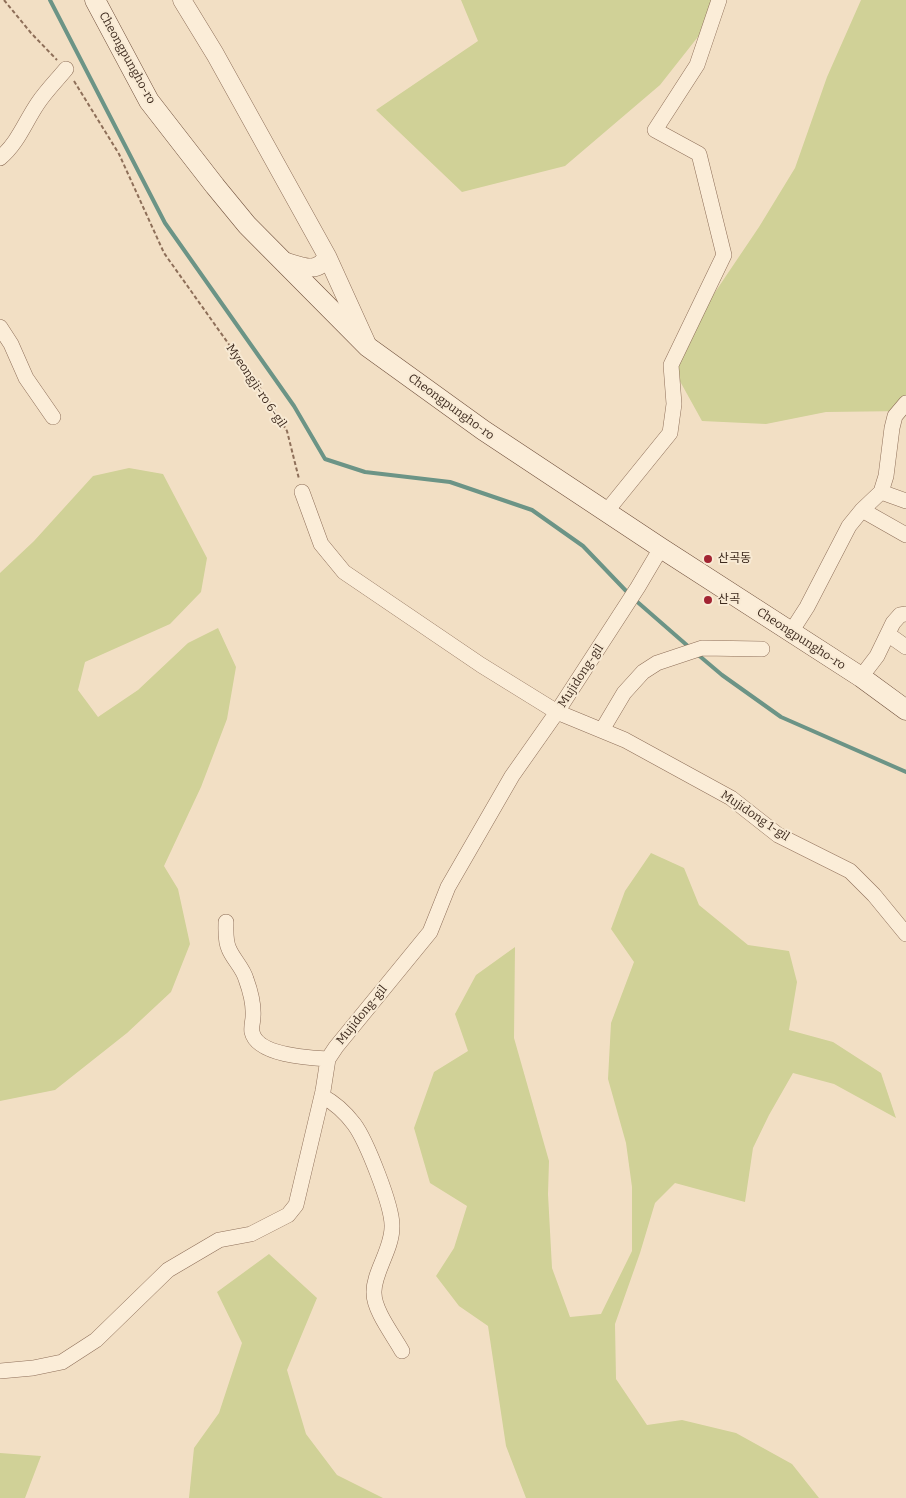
<!DOCTYPE html>
<html>
<head>
<meta charset="utf-8">
<style>
	body { margin:0 }
	canvas { display:block; background:#f2dfc4 }
</style>
</head>
<body>
<canvas width="906" height="1498"></canvas>
<script>
const ctx = document.querySelector('canvas').getContext('2d');
ctx.lineJoin = 'round';
function fill(path, color) {
  ctx.fillStyle = color;
  ctx.fill(path, 'evenodd');
}
function strokePath(path, color, width, dash) {
  ctx.strokeStyle = color;
  ctx.lineWidth = width;
  ctx.lineCap = dash ? 'butt' : 'round';
  ctx.setLineDash(dash || []);
  ctx.stroke(path);
}
function write(font, color, halo, rows, align = 'center') {
  ctx.font = font + ' Bitter,"Noto Sans KR",serif';
  ctx.lineWidth = 4;
  ctx.setLineDash([]);
  ctx.textBaseline = 'middle';
  ctx.strokeStyle = halo;
  ctx.fillStyle = color;
  for (const [text, x, y, turn = 0] of rows) {
    ctx.save();
    ctx.translate(x, y);
    ctx.rotate((+turn || 0) * Math.PI / 180);
    ctx.textAlign = isNaN(turn) ? turn : align;
    if (halo) ctx.strokeText(text, 0, 0);
    ctx.fillText(text, 0, 0);
    ctx.restore();
  }
}
fill(new Path2D(`
	M 461,0 L 727,0 L 660,85 L 565,166 L 462,192 L 376,110 L 478,41 Z
	M 861,0 L 906,0 L 906,411 L 826,412 L 766,424 L 702,421 L 671,365 L 701,313 L 759,227 L 795,168 L 827,77 Z
	M 129,468 L 163,474 L 207,558 L 201,592 L 170,624 L 85,662 L 78,690 L 98,717 L 138,690 L 188,643 L 218,628 L 236,667 L 227,719 L 201,787 L 164,866 L 178,889 L 190,944 L 171,992 L 127,1033 L 55,1090 L 0,1101 L 0,573 L 34,541 L 93,476 Z
	M 651,853 L 684,868 L 699,905 L 748,945 L 789,951 L 797,982 L 789,1030 L 833,1042 L 881,1073 L 896,1118 L 834,1084 L 793,1073 L 769,1115 L 753,1148 L 745,1202 L 675,1183 L 655,1203 L 640,1253 L 615,1324 L 616,1379 L 647,1425 L 682,1420 L 736,1433 L 792,1464 L 819,1498 L 526,1498 L 506,1446 L 488,1326 L 459,1306 L 436,1276 L 454,1248 L 467,1206 L 430,1183 L 414,1128 L 434,1072 L 468,1051 L 455,1014 L 476,975 L 515,947 L 514,1038 L 549,1161 L 548,1194 L 552,1268 L 570,1317 L 601,1314 L 632,1251 L 632,1187 L 626,1143 L 608,1079 L 611,1023 L 634,962 L 611,929 L 625,891 Z
	M 269,1254 L 317,1298 L 287,1370 L 306,1434 L 337,1475 L 383,1498 L 189,1498 L 194,1448 L 219,1413 L 242,1343 L 217,1292 Z
	M 0,1453 L 41,1456 L 25,1498 L 0,1498 Z`), '#d0d197');
strokePath(new Path2D(`
	M 50,0 L 165,223 L 294,406 L 325,459 L 365,472 L 450,482 L 532,510 L 583,546 L 629,594
	M 634,599 L 689,647
	M 696,653 L 722,675 L 781,717 L 906,772`), '#6c9486', 4);
const minor = new Path2D(`
	M 0,158 C 18,143 25,122 38,103 C 46,91 57,80 66,69
	M 0,327 L 11,344 L 26,378 L 53,417
	M 302,492 L 321,544 L 344,572 L 481,665 L 557,712 L 625,740 L 731,798 L 778,835 L 850,871 L 874,895 L 906,934
	M 881,492 L 886,476 L 892,428 L 895,416 L 906,403
	M 862,510 L 906,535
	M 606,512 L 670,433 L 674,404 L 671,365 L 724,255 L 699,154 L 655,130 L 697,65 L 719,0
	M 791,632 L 807,607 L 849,526 L 862,510 L 881,492 L 906,501
	M 889,635 L 906,647
	M 861,677 L 877,656 L 893,623 L 900,615 L 906,614
	M 602,730 L 624,693 L 643,672 L 657,663 L 702,648 L 762,649
	M 226,922 C 226,931 225,941 229,949 C 233,959 243,968 246,979 C 250,990 254,1004 253,1017 C 253,1021 251,1027 252,1032 C 257,1055 309,1058 328,1059
	M 322,1096 C 335,1103 345,1112 354,1124 C 366,1140 393,1207 392,1227 C 392,1250 373,1273 374,1293 C 374,1311 394,1336 402,1351
	M 0,1371 L 33,1368 L 62,1362 L 96,1340 L 168,1270 L 219,1240 L 251,1234 L 288,1215 L 296,1205 L 323,1091 L 328,1059 L 336,1047 L 430,932 L 448,887 L 512,776 L 557,712 L 638,587 L 661,548`);
const tertiary = new Path2D(`
	M 182,0 L 215,54 L 327,256
	M 283,261 C 299,265 318,276 327,256 L 366,342`);
const secondary = new Path2D(`
	M 95,0 L 149,101 L 215,186 L 247,225 L 368,347 L 483,430 L 661,548 L 861,677 L 906,710`);
strokePath(minor, '#8e6f59', 16);
strokePath(tertiary, '#8e6f59', 19);
strokePath(secondary, '#70503c', 21);
strokePath(new Path2D(`
	M 4,0 L 31,33 L 57,60
	M 74,81 L 119,154 L 164,253 L 267,398 L 287,431 L 299,479`), '#8e6f59', 2, [4, 2.5]);
strokePath(minor, '#fbedd8', 15);
strokePath(tertiary, '#fbedd8', 18);
strokePath(secondary, '#fbedd8', 20);
for (const [x, y, r, color] of [
	[708,559,5,"#a22432"],
	[708,600,5,"#a22432"]
]) {
  const dot = new Path2D();
  dot.arc(x, y, r, 0, 2 * Math.PI);
  ctx.fillStyle = color;
  ctx.fill(dot);
  strokePath(dot, '#f8ead4', 2);
}
write('12px', '#3d2a1e', '#f8ead4', [
	["Cheongpungho-ro",127,58,61],
	["Myeongji-ro 6-gil",256,386,56],
	["Cheongpungho-ro",451,407,36],
	["Cheongpungho-ro",801,639,33],
	["Mujidong-gil",581,676,-57],
	["Mujidong 1-gil",755,816,34],
	["Mujidong-gil",362,1015,-51]
]);
write('12px', '#3d2a1e', '#f8ead4', [
	["산곡동",718,559],
	["산곡",718,600]
], 'left');
</script>
</body>
</html>
